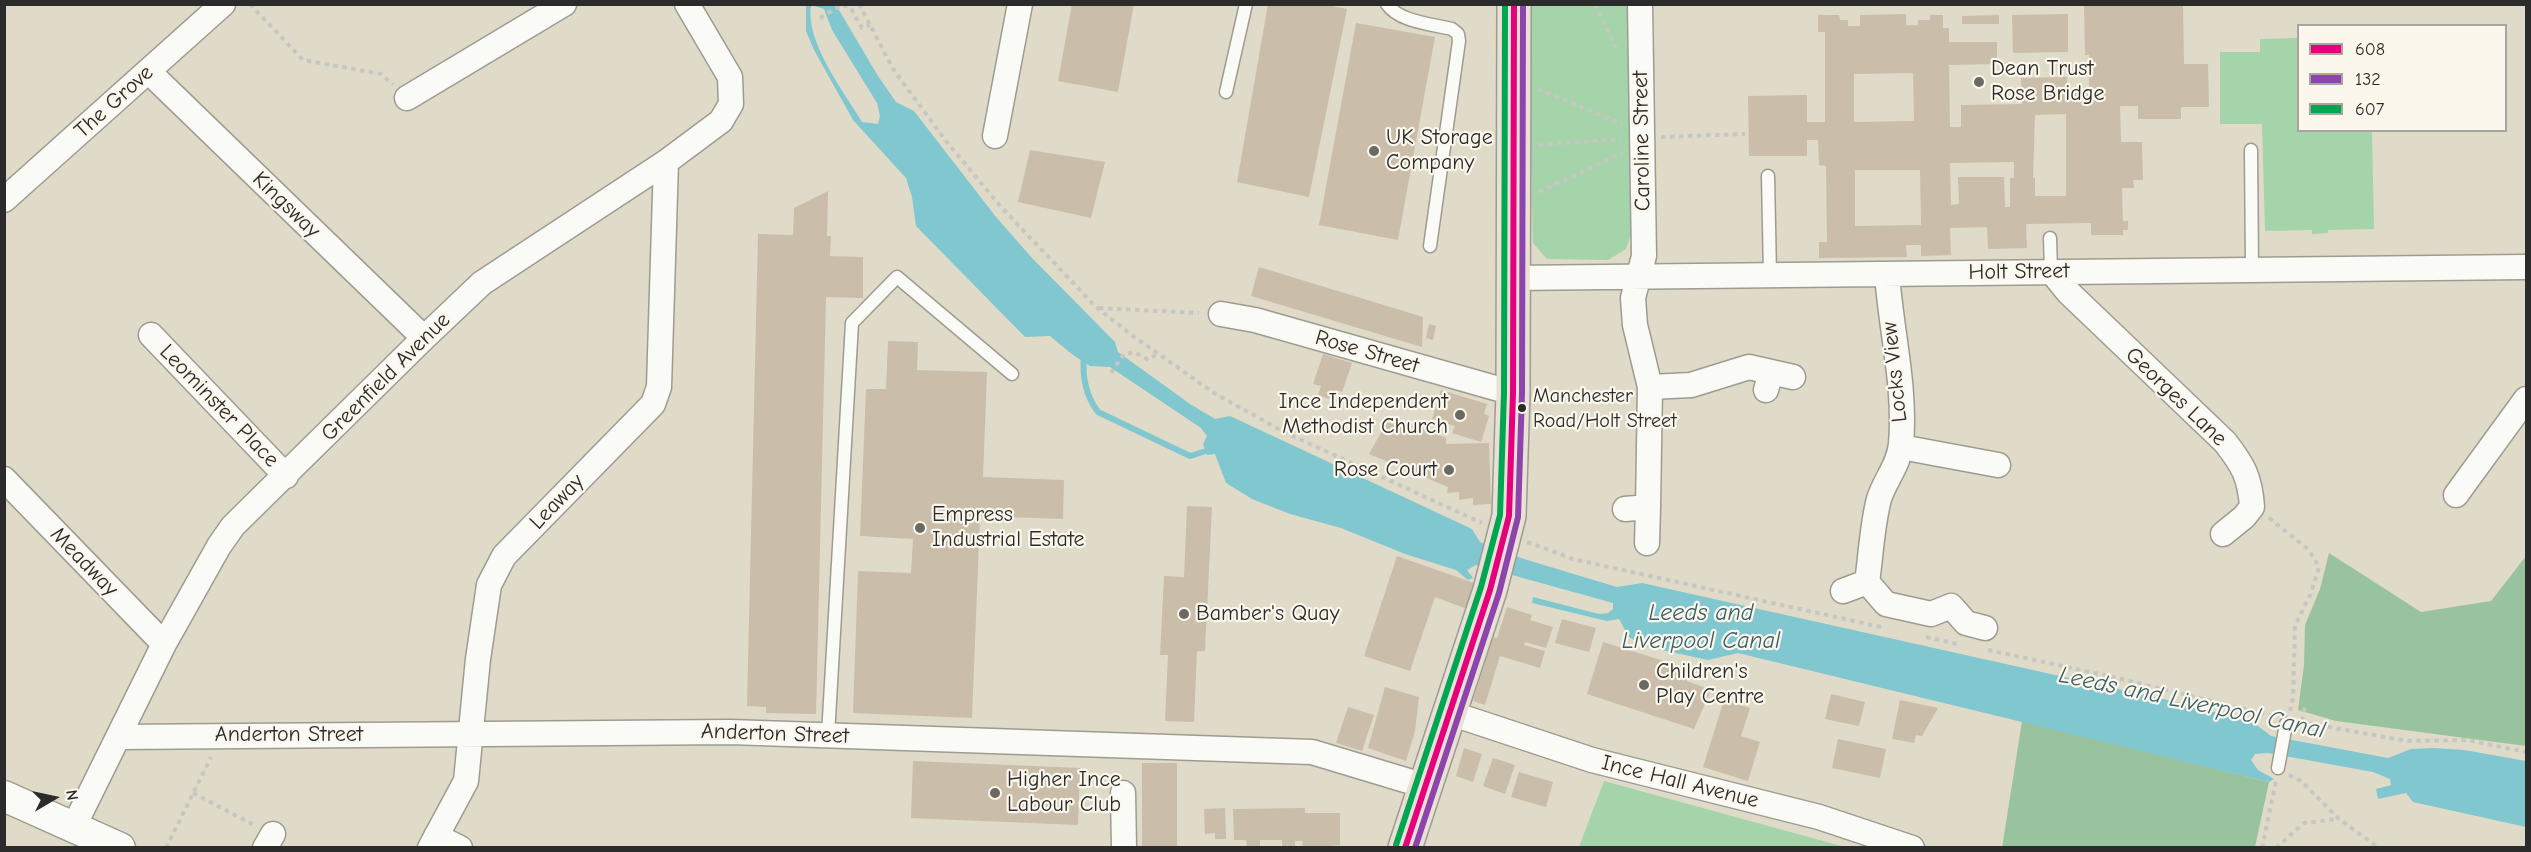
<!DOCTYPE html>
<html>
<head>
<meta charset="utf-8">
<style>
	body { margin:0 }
	#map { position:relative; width:2531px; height:852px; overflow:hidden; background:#dfdbc8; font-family:"Comic Neue",sans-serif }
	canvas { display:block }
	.frame { position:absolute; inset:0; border:6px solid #2b2b2b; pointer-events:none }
	.legend { position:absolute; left:2297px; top:24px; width:210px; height:108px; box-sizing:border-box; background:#fbf7ec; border:2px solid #a8a59f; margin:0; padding:8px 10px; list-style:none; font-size:18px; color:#2b2b2b }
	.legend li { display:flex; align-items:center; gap:12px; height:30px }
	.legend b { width:30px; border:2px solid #a8a59f }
	.north { position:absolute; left:24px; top:768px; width:60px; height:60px; -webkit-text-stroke:4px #fbf7ec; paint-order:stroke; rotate:81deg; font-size:16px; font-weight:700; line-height:24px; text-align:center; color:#2b2b2b }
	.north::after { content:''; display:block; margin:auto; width:21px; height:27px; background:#2b2b2b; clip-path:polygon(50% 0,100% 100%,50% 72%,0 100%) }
</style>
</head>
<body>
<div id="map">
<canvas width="2531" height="852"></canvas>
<div class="frame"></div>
<ul class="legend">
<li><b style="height:8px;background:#e5007d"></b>608</li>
<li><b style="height:8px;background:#8e44ad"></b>132</li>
<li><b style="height:8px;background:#00a651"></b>607</li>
</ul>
<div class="north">N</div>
</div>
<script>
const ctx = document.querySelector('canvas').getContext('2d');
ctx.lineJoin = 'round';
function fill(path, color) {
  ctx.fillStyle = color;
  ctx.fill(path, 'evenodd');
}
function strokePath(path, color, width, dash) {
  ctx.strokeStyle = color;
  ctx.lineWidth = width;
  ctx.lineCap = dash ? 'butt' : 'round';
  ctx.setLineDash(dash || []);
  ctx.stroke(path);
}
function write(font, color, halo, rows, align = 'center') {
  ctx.font = font + ' "Comic Neue",sans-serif';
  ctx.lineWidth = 4.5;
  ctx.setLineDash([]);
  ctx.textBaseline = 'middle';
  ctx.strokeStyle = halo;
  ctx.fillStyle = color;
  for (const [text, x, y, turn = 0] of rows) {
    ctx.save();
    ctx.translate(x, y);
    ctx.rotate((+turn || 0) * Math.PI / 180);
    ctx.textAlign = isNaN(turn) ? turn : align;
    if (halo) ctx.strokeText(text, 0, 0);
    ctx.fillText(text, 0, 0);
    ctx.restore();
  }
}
fill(new Path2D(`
	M 1527,5 L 1630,5 L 1631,234 L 1626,249 L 1608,260 L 1547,259 L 1533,243 Z
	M 2298,38 L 2298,130 L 2372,131 L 2374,229 L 2328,230 L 2328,233 L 2312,234 L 2312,230 L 2265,231 L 2262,124 L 2220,124 L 2220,52 L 2260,52 L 2260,39 Z
	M 1604,781 L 1845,847 L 1579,847 Z`), '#a5d3aa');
fill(new Path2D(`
	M 2329,553 L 2421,612 L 2491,601 L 2526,556 L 2526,746 L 2336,721 L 2298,710 L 2304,665 L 2305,625 L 2320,589 Z
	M 2022,721 L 2269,782 L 2255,847 L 2002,848 Z`), '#99c39e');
fill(new Path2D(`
	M 806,5 L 836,5 L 878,76 L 896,102 L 914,111 L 996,217 L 1032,258 L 1115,342 L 1118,352 L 1190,404 L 1215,419 L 1230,416 L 1472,529 L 1480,542 L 1524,559 L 1617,587 L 1642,583 L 2190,705 L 2254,723 L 2271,736 L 2388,758 L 2411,749 L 2434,748 L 2464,750 L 2526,761 L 2526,827 L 2413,802 L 2406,793 L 2378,799 L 2376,789 L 2391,785 L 2390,779 L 2373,772 L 2268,753 L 2255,754 L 2251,760 L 2258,770 L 2274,779 L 2269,782 L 1738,653 L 1708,660 L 1644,646 L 1629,637 L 1619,619 L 1607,621 L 1532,603 L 1533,597 L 1599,614 L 1608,613 L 1613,609 L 1613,603 L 1476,565 L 1467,570 L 1473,578 L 1468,580 L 1456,570 L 1405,554 L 1341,528 L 1290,514 L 1252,499 L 1226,483 L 1215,454 L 1207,455 L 1203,444 L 1207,436 L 1201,428 L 1110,367 L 1090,366 L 1073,355 L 1050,336 L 1025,337 L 916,226 L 912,197 L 906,178 L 853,120 L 814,50 L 806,31 ZM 811,5 L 824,9 L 832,30 L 877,103 L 880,116 L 878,124 L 862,122 C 843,90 805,42 811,5 Z`), '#80c7d0');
strokePath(new Path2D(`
	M 1084,356 C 1082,376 1086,396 1098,412 L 1190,456 L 1206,451 L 1210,446`), '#80c7d0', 6);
fill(new Path2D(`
	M 1072,4 L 1134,4 L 1118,92 L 1058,81 Z
	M 1268,4 L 1322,4 L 1347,9 L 1309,197 L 1237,182 Z
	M 2084,4 L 2183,4 L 2184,64 L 2208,64 L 2209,107 L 2181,107 L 2181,119 L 2138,119 L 2138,106 L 2120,106 L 2121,142 L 2142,142 L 2143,180 L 2133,180 L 2134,188 L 2122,188 L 2123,221 L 2128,221 L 2128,230 L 2123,230 L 2123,235 L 2091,235 L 2091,223 L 2026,224 L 2027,248 L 1988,249 L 1987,227 L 1950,228 L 1951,255 L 1921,256 L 1921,245 L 1906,245 L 1907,257 L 1819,258 L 1819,242 L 1827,242 L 1826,166 L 1819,165 L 1818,140 L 1807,140 L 1807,156 L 1749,156 L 1748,96 L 1807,95 L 1807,122 L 1825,122 L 1825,32 L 1818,32 L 1818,15 L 1839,15 L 1840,20 L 1848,20 L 1848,26 L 1860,26 L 1860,15 L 1906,14 L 1906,25 L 1918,25 L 1918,20 L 1930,20 L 1930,15 L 1943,15 L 1943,28 L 1949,28 L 1949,42 L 1997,42 L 1997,64 L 1949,65 L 1950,127 L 1961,127 L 1961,105 L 2022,104 L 2021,78 L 2067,77 L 2067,91 L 2089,91 L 2089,55 L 2085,55 ZM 1913,73 L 1914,121 L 1854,122 L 1854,74 ZM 2066,114 L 2066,196 L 2035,196 L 2035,178 L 2033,178 L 2035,115 ZM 2014,162 L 2014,178 L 2010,178 L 2010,207 L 2005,207 L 2004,177 L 1958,177 L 1959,204 L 1951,205 L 1950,163 ZM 1855,170 L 1920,170 L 1921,225 L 1855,226 Z
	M 2068,14 L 2068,52 L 2013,53 L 2012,15 Z
	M 1999,15 L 1999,24 L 1962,24 L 1962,16 Z
	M 1356,23 L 1435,37 L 1398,240 L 1319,225 Z
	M 1030,150 L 1105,162 L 1091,218 L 1018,202 Z
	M 828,191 L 827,236 L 831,236 L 830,256 L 863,257 L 863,298 L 826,297 L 816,714 L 766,713 L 766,707 L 747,706 L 758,234 L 793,235 L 794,208 Z
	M 1259,267 L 1423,317 L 1422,347 L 1251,296 Z
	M 1429,324 L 1436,326 L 1433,340 L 1426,338 Z
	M 888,341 L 918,342 L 917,370 L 987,372 L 983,477 L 1064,480 L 1063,519 L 980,516 L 972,718 L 853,713 L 858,571 L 911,573 L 913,539 L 860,536 L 866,389 L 886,389 Z
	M 1323,354 L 1352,363 L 1342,392 L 1336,390 L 1332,400 L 1318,395 L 1321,386 L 1313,384 Z
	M 1441,390 L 1487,404 L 1484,414 L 1489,416 L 1481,442 L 1452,433 L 1455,426 L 1432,419 Z
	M 1387,422 L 1403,428 L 1406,422 L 1446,438 L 1446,444 L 1489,443 L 1491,504 L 1473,505 L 1473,498 L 1459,500 L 1459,492 L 1447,493 L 1448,487 L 1369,454 Z
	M 1187,506 L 1212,507 L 1205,651 L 1197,651 L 1194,722 L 1165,721 L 1168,655 L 1160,655 L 1164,576 L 1184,577 Z
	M 1397,556 L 1474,583 L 1467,609 L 1435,597 L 1410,671 L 1364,656 Z
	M 1507,607 L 1532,615 L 1530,620 L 1553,627 L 1546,648 L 1525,642 L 1524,645 L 1545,651 L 1540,668 L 1500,656 L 1485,705 L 1473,701 L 1493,637 L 1497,638 Z
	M 1562,619 L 1596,628 L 1589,652 L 1555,643 Z
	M 1603,642 L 1690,669 L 1687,681 L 1711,690 L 1694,729 L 1587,694 Z
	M 1385,687 L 1419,697 L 1415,731 L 1406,761 L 1368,748 Z
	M 1831,694 L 1865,702 L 1859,726 L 1825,719 Z
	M 1724,700 L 1750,708 L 1741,736 L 1760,742 L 1748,781 L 1703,767 Z
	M 1900,700 L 1938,708 L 1922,736 L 1916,735 L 1914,743 L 1892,739 Z
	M 1348,707 L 1374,715 L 1362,751 L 1336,743 Z
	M 1838,739 L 1886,749 L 1880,778 L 1832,768 Z
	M 1464,748 L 1482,754 L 1473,782 L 1456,776 Z
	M 1493,758 L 1515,765 L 1505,794 L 1483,786 Z
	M 913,761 L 1080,768 L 1078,825 L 911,818 Z
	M 1142,763 L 1177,763 L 1177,848 L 1142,848 Z
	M 1519,772 L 1553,782 L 1546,807 L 1511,797 Z
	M 1225,808 L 1226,839 L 1215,839 L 1215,833 L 1205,834 L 1204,809 Z
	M 1305,808 L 1305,813 L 1340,813 L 1340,845 L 1330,846 L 1330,848 L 1302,846 L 1303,841 L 1295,841 L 1295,848 L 1282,848 L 1282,840 L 1260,840 L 1260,848 L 1247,848 L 1246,840 L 1234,840 L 1233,809 Z`), '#cabda9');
const service = new Path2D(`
	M 1387,4 C 1399,22 1432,24 1452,29 L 1458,34 L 1459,41 L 1430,246
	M 1226,92 L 1246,4
	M 2251,150 L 2252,269
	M 1768,176 L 1770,275
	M 2050,238 L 2051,271
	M 828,735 L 852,323 L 897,277 L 1012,374
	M 2278,768 L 2286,724`);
const minor = new Path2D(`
	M 1640,4 L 1644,256 L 1633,298 L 1635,325 L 1650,387 L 1648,507
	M 148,71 L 424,338
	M 407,98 L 564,4
	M 995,136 L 1020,4
	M 4,200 L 223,4
	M 2051,271 L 2068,292 L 2225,442 C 2243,465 2250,477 2252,507 L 2244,517 L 2223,534
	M 1512,278 L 2526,267
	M 1221,314 L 1255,320 L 1513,393
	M 151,335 L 286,476
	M 1650,387 L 1691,385 L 1749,367 L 1771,372
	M 1766,390 L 1771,372 L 1793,377
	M 1901,447 L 1998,465
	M 4,479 L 164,644
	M 2456,495 L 2526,399
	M 1625,509 L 1648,507 L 1647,543
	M 1867,582 L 1886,604 L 1931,614 L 1951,606 L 1966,623 L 1985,628
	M 1843,591 L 1867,582 C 1871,555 1872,525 1879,499 C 1885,480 1899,465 1901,444 C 1906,387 1891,331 1887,274
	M 1450,713 L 1592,760 L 1819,817 L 1912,848
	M 119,737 L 730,732 L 1312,752 L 1425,786
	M 1123,793 L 1124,848
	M 74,826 L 164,644 L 219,546 L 233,526 L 424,338 L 482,283 L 666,162 L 721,121 L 731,104 L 730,77 L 687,4
	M 436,836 L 460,848
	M 265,848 L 273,834
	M 430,848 L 466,781 L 478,659 L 489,585 L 504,556 L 653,404 L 659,387 L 666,162`);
const tertiary = new Path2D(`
	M 4,796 L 120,848`);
const trunk = new Path2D(`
	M 1405,848 L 1490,590 L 1509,516 L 1513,393 L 1514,4`);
strokePath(service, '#9e9c91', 15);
strokePath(minor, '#9e9c91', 27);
strokePath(tertiary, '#9e9c91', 33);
strokePath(trunk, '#9e9c91', 36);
strokePath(new Path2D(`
	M 250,4 L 303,60 L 381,74 L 393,85
	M 859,4 L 893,69 L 946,141 L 1002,208 L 1095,306 L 1133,336 L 1214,393 L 1284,432 L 1482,523
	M 1595,4 L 1618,53
	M 820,18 L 842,5 L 850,7 L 862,28 L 870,25
	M 1538,89 L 1622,124
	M 1661,137 L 1745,134
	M 1539,145 L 1621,139
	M 1539,192 L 1622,153
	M 1099,308 L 1199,313
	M 1111,373 L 1124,354 L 1134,352 L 1149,360 L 1158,353
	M 2269,518 L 2309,550 L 2319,567 L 2311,593 L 2295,626 L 2293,698 L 2290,711
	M 1527,542 L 1573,559 L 1881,627
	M 1926,637 L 1957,644
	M 1988,650 L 2113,677 L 2273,716
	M 2302,721 L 2305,706
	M 2301,722 L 2407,741 L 2468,740 L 2526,752
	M 2289,775 L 2301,781 L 2339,819 L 2379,848
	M 193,793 L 256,826
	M 166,848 L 211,757
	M 2262,848 L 2276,781
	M 2276,848 L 2304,823 L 2339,819`), '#c7c7c2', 4, [4.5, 4.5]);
strokePath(service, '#fafaf7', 12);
strokePath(minor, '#fafaf7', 24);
strokePath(tertiary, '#fafaf7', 30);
strokePath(trunk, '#e9e1d5', 33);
strokePath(new Path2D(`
	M 1405,848 L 1490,590 L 1509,516 L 1513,393 L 1514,4`), '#e5007d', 6);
strokePath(new Path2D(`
	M 1415,848 L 1499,593 L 1518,517 L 1522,393 L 1523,4`), '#8e44ad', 6);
strokePath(new Path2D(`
	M 1396,845 L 1481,587 L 1500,515 L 1504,393 L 1505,4`), '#00a651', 6);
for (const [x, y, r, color] of [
	[1979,82,6,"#6a6962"],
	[1374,151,6,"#6a6962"],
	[1522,408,5,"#2b2b2b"],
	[1460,415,6,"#6a6962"],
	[1449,470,6,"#6a6962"],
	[920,528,6,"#6a6962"],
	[1184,614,6,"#6a6962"],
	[1644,685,6,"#6a6962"],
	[995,793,6,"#6a6962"]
]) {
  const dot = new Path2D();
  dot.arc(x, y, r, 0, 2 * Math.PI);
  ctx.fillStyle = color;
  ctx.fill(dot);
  strokePath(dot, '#fbf7ec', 2);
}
write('20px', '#2b2b2b', '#fbf7ec', [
	["Manchester",1533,396],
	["Road/Holt Street",1533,421]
], 'left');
write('22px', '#2b2b2b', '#fbf7ec', [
	["Dean Trust",1991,69],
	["Rose Bridge",1991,94],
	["UK Storage",1386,138],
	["Company",1386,163],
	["Ince Independent",1448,402,"right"],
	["Methodist Church",1448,427,"right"],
	["Rose Court",1437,470,"right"],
	["Empress",932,515],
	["Industrial Estate",932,540],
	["Bamber's Quay",1196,614],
	["Children's",1656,672],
	["Play Centre",1656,697],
	["Higher Ince",1007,780],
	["Labour Club",1007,805]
], 'left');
write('22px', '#2b2b2b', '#fbf7ec', [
	["The Grove",114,102,-42],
	["Caroline Street",1642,141,-91],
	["Kingsway",286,205,44],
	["Holt Street",2019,272,-1],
	["Rose Street",1367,352,16],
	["Locks View",1895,372,-96],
	["Greenfield Avenue",386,377,-45],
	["Georges Lane",2176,397,44],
	["Leominster Place",219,406,46],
	["Leaway",557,502,-46],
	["Meadway",84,562,46],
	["Anderton Street",775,734,2],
	["Anderton Street",289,735],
	["Ince Hall Avenue",1680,782,14]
]);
write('italic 24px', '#3a5e66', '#fbf7ec', [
	["Leeds and",1701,613],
	["Liverpool Canal",1701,641],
	["Leeds and Liverpool Canal",2192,703,12]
]);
</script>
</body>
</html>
